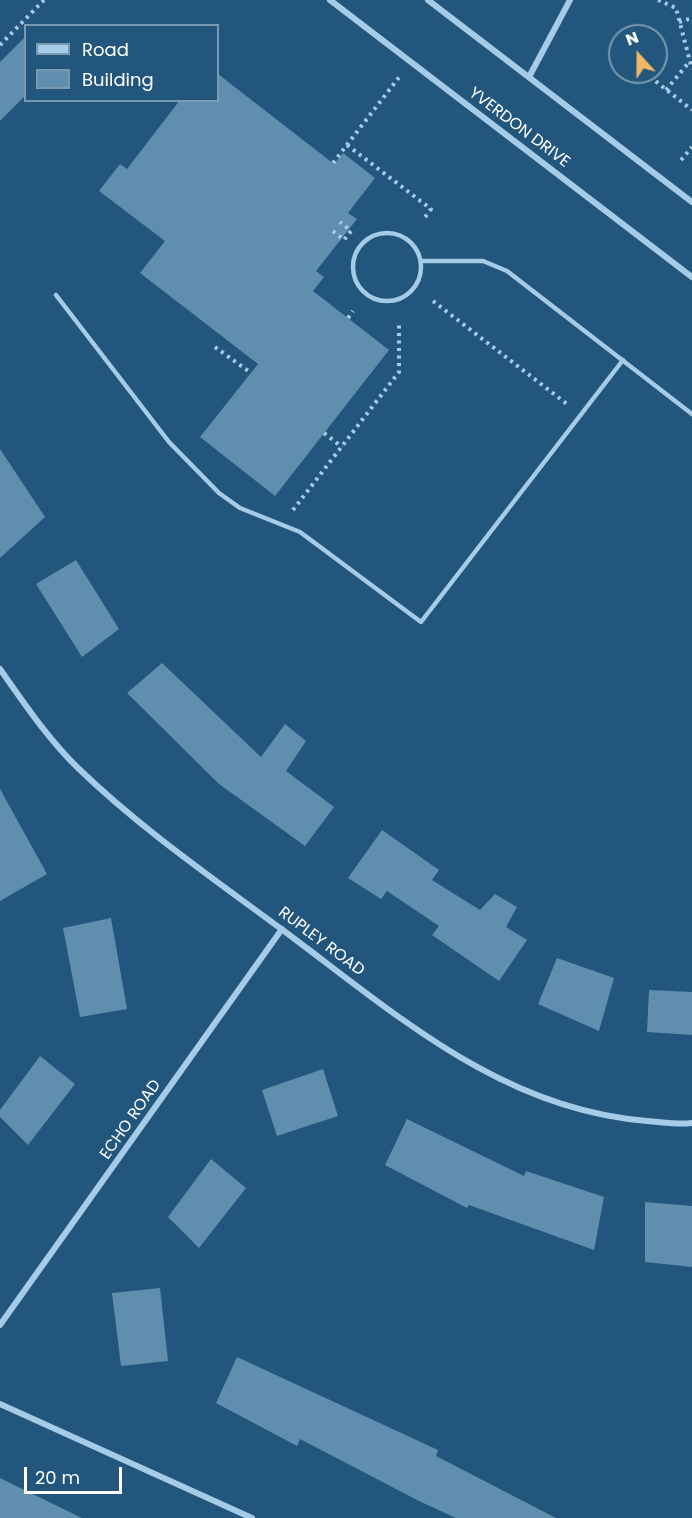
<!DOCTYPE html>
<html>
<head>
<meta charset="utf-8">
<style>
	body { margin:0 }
	#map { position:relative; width:692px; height:1518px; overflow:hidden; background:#22567c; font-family:Poppins,sans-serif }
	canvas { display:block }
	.legend { position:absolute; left:24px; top:24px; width:195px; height:78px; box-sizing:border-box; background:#22567c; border:2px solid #7a9ab0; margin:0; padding:8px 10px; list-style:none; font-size:18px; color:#fff }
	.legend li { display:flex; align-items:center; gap:12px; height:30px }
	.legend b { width:30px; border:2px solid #7a9ab0 }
	.north { position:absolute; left:608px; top:24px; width:60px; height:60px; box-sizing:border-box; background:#22567c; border:2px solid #7a9ab0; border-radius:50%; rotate:339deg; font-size:16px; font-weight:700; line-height:24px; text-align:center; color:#fff }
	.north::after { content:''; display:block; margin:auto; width:21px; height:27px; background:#f1b767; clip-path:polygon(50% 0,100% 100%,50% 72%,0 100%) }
	.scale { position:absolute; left:24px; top:1467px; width:98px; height:27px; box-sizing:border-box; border:3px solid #fff; border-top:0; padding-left:8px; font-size:18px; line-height:21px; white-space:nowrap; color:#fff; -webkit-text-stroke:4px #22567c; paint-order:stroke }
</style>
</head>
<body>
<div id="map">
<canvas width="692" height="1518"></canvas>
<ul class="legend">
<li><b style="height:8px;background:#a5cbe6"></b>Road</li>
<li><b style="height:16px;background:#5f8eaf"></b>Building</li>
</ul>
<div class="north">N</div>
<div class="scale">20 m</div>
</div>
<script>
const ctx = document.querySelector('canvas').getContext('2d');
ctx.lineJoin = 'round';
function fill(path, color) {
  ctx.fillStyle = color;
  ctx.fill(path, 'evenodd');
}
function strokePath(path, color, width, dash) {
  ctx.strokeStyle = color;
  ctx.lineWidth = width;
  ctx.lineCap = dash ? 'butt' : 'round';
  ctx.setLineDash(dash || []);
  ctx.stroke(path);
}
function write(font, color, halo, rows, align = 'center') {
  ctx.font = font + ' Poppins,sans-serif';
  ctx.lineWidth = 6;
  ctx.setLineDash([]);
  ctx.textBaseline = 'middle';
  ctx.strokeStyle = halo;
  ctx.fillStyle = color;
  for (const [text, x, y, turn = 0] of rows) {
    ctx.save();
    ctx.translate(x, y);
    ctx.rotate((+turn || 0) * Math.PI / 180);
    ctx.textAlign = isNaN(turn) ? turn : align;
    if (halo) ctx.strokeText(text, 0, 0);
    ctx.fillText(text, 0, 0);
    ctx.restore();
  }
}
fill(new Path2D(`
	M 26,36 L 26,95 L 0,121 L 0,62 Z
	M 218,74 L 334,164 L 343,153 L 375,178 L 348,213 L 357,219 L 316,271 L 324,277 L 313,291 L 389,350 L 275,496 L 200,437 L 258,364 L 140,273 L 165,241 L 99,191 L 120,164 L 127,169 L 180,100 L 218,100 Z
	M 0,449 L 45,517 L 0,558 Z
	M 76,560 L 119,629 L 82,657 L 36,584 Z
	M 162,663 L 261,757 L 285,724 L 306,741 L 286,771 L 334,807 L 305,846 L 219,784 L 127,693 Z
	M 0,789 L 47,874 L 0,901 Z
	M 382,830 L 439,870 L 432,880 L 480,910 L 495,894 L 517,907 L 506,927 L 527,940 L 499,981 L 432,935 L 439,926 L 387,891 L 381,899 L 348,878 Z
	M 111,918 L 127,1009 L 80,1017 L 63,928 Z
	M 557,958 L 614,978 L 599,1031 L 538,1004 Z
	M 649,990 L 692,992 L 692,1035 L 647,1032 Z
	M 40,1056 L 75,1084 L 28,1145 L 0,1117 L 0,1110 Z
	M 323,1069 L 338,1116 L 277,1136 L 262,1090 Z
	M 407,1119 L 524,1176 L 526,1171 L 604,1197 L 594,1250 L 469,1205 L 467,1208 L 385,1165 Z
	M 211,1159 L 246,1188 L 199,1248 L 168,1217 Z
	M 645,1202 L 692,1206 L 692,1267 L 645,1262 Z
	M 160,1288 L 168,1361 L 121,1366 L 112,1293 Z
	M 237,1357 L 438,1450 L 436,1456 L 556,1518 L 456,1518 L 419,1501 L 300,1439 L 297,1446 L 216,1403 Z
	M 0,1478 L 82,1518 L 0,1518 Z`), '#5f8eaf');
strokePath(new Path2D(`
	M 658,0 L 676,8 L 692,69
	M 679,22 L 692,18
	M 0,45 L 44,0
	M 612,46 L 620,53
	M 644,72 L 692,110
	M 666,90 L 690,61
	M 347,145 L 431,209 L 423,220
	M 681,160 L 692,147
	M 333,163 L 400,76
	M 333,231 L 344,240 L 351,231 L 340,222
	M 433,301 L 567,404
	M 348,318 L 353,311
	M 215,347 L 251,373
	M 324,433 L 342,447
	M 293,510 L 399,372 L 399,322`), '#a5cbe6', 4, [3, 4.5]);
strokePath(new Path2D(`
	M353 267a34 34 0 1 1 68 0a34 34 0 1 1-68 0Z
	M 421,261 L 483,261 L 507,271 L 692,414
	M 56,295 L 169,442 L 219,493 L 240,508 L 300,532 L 421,622 L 623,360`), '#a5cbe6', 4.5);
strokePath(new Path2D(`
	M 330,0 L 692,277
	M 428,0 L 692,202
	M 529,77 L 570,0
	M 0,669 C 24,703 48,739 78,768 C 141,829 214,879 284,931 C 396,1014 502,1110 647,1121 C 662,1122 677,1125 692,1123
	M 0,1325 L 282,929
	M 0,1404 L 252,1518`), '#a5cbe6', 6);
write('16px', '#fff', '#22567c', [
	["YVERDON DRIVE",519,128,37],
	["RUPLEY ROAD",321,942,37],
	["ECHO ROAD",131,1120,-55]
]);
</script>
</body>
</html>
